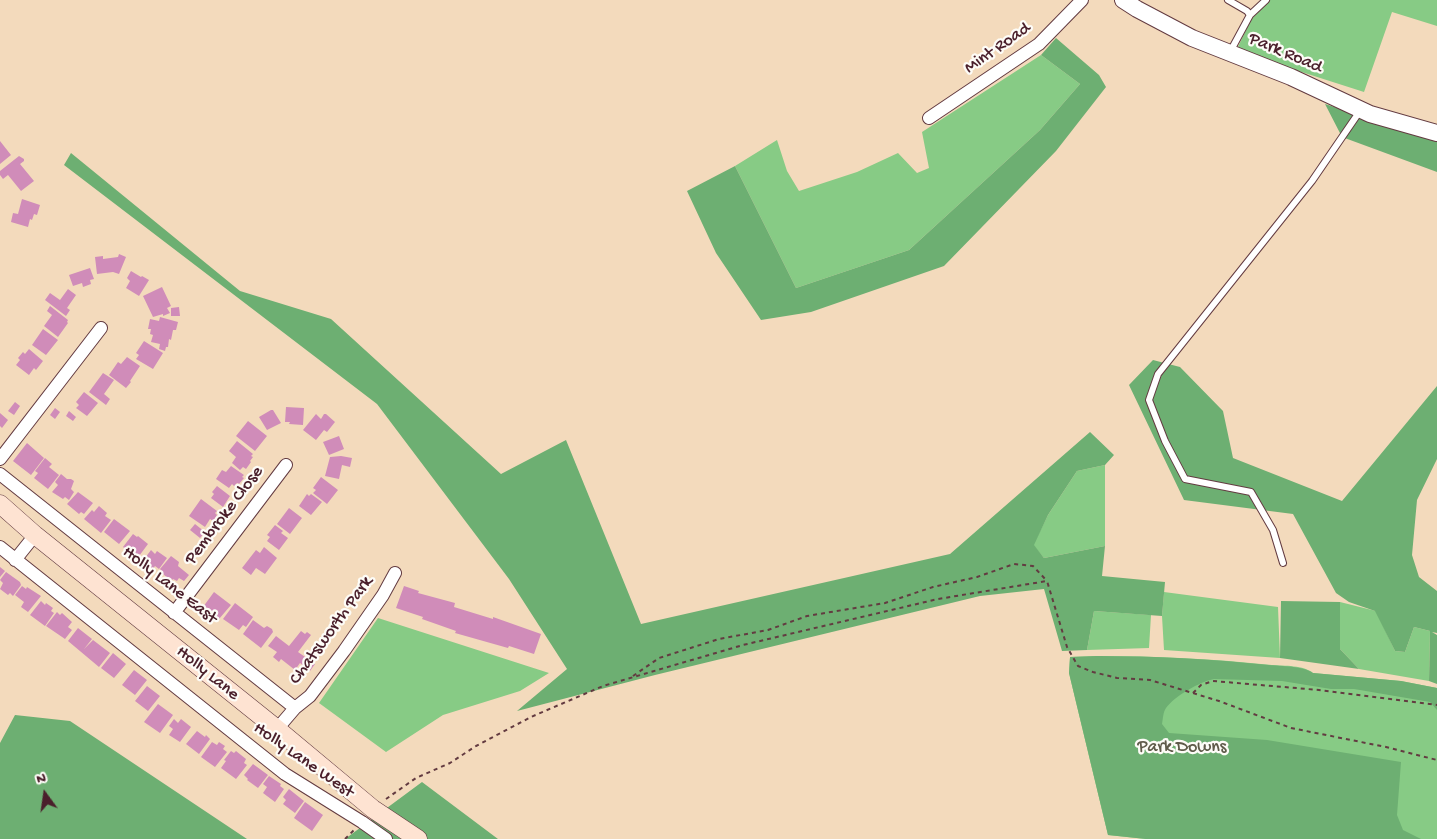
<!DOCTYPE html>
<html>
<head>
<meta charset="utf-8">
<style>
	body { margin:0 }
	#map { position:relative; width:1437px; height:839px; overflow:hidden; background:#f3dabc; font-family:"Gochi Hand",sans-serif }
	canvas { display:block }
	.north { position:absolute; left:20px; top:769px; width:50px; height:50px; -webkit-text-stroke:4px #fdfcf7; paint-order:stroke; rotate:346deg; font-size:14px; font-weight:700; line-height:20px; text-align:center; color:#4a1f2b }
	.north::after { content:''; display:block; margin:auto; width:18px; height:22px; background:#4a1f2b; clip-path:polygon(50% 0,100% 100%,50% 72%,0 100%) }
</style>
</head>
<body>
<div id="map">
<canvas width="1437" height="839"></canvas>
<div class="north">N</div>
</div>
<script>
const ctx = document.querySelector('canvas').getContext('2d');
ctx.lineJoin = 'round';
function fill(path, color) {
  ctx.fillStyle = color;
  ctx.fill(path, 'evenodd');
}
function strokePath(path, color, width, dash) {
  ctx.strokeStyle = color;
  ctx.lineWidth = width;
  ctx.lineCap = dash ? 'butt' : 'round';
  ctx.setLineDash(dash || []);
  ctx.stroke(path);
}
function write(font, color, halo, rows, align = 'center') {
  ctx.font = font + ' "Gochi Hand",sans-serif';
  ctx.lineWidth = 4.5;
  ctx.setLineDash([]);
  ctx.textBaseline = 'middle';
  ctx.strokeStyle = halo;
  ctx.fillStyle = color;
  for (const [text, x, y, turn = 0] of rows) {
    ctx.save();
    ctx.translate(x, y);
    ctx.rotate((+turn || 0) * Math.PI / 180);
    ctx.textAlign = isNaN(turn) ? turn : align;
    if (halo) ctx.strokeText(text, 0, 0);
    ctx.fillText(text, 0, 0);
    ctx.restore();
  }
}
fill(new Path2D(`
	M 1268,0 L 1437,0 L 1437,26 L 1392,12 L 1364,92 L 1236,51 L 1255,11 Z
	M 1041,55 L 1080,84 L 1040,130 L 909,250 L 796,288 L 735,166 L 777,140 L 787,171 L 799,191 L 857,172 L 898,153 L 917,173 L 929,168 L 922,132 Z
	M 1105,465 L 1105,546 L 1044,558 L 1033,545 L 1048,515 L 1077,471 Z
	M 1164,592 L 1278,607 L 1280,658 L 1164,650 L 1162,616 Z
	M 1340,602 L 1376,611 L 1395,651 L 1405,652 L 1414,627 L 1430,631 L 1429,681 L 1359,669 L 1340,649 Z
	M 1094,611 L 1151,615 L 1149,648 L 1087,650 Z
	M 378,618 L 549,673 L 520,691 L 443,715 L 386,752 L 319,703 Z
	M 1097,656 C 1156,656 1214,659 1272,665 C 1284,666 1304,665 1313,673 L 1401,681 L 1437,688 L 1437,839 L 1146,839 L 1108,835 L 1069,673 L 1070,657 Z`), '#87cb85');
fill(new Path2D(`
	M 1056,38 L 1099,75 L 1106,87 L 1056,151 L 944,266 L 811,312 L 761,320 L 716,253 L 687,191 L 735,166 L 796,288 L 909,250 L 1040,130 L 1080,84 L 1041,55 Z
	M 1325,104 L 1437,140 L 1437,172 L 1342,137 Z
	M 71,153 L 240,291 L 331,319 L 501,474 L 566,440 L 641,624 L 950,554 L 1090,432 L 1114,455 L 1105,465 L 1077,471 L 1048,515 L 1034,545 L 1044,558 L 1105,546 L 1102,576 L 1165,582 L 1162,616 L 1094,611 L 1087,650 L 1062,651 L 1044,589 L 980,596 L 655,675 L 517,711 L 567,669 L 509,579 L 377,404 L 64,165 Z
	M 1153,360 L 1180,367 L 1223,411 L 1233,458 L 1342,501 L 1437,386 L 1437,459 L 1417,500 L 1412,555 L 1419,577 L 1437,591 L 1437,633 L 1432,632 L 1437,635 L 1437,684 L 1429,681 L 1430,631 L 1414,627 L 1405,652 L 1395,651 L 1375,611 L 1349,602 L 1336,593 L 1293,514 L 1184,500 L 1129,385 Z
	M 1281,601 L 1340,602 L 1340,649 L 1359,669 L 1280,658 Z
	M 1097,656 C 1154,656 1211,659 1269,665 C 1280,666 1304,666 1313,673 L 1401,681 L 1437,688 L 1437,710 L 1430,702 L 1354,689 L 1331,689 L 1282,681 L 1214,679 C 1199,682 1175,696 1166,708 C 1163,712 1163,719 1162,724 L 1169,733 L 1267,740 L 1401,762 L 1397,815 L 1403,830 L 1421,839 L 1146,839 L 1108,835 L 1069,673 L 1070,657 Z
	M 15,715 L 70,721 L 247,839 L 0,839 L 0,743 Z
	M 422,782 L 498,839 L 345,839 Z`), '#6daf72');
fill(new Path2D(`
	M 0,141 L 11,155 L 0,164 Z
	M 19,156 L 24,159 L 24,161 L 20,164 L 34,181 L 21,191 L 8,175 L 3,179 L 0,175 L 0,171 Z
	M 22,199 L 40,205 L 37,215 L 34,214 L 32,220 L 30,219 L 28,227 L 11,222 L 13,213 L 18,214 Z
	M 119,254 L 126,257 L 119,274 L 113,272 L 97,274 L 95,257 L 103,256 L 103,259 L 118,257 Z
	M 90,268 L 94,279 L 90,280 L 91,284 L 83,287 L 82,283 L 73,286 L 69,275 Z
	M 131,271 L 141,277 L 142,276 L 149,280 L 139,296 L 126,288 L 130,281 L 127,278 Z
	M 162,287 L 171,306 L 167,308 L 170,313 L 163,316 L 163,314 L 153,317 L 143,296 Z
	M 68,289 L 76,295 L 67,308 L 70,310 L 66,316 L 45,300 L 50,293 L 60,300 Z
	M 50,306 L 68,320 L 67,322 L 68,323 L 58,337 L 44,326 L 52,315 L 47,311 Z
	M 179,307 L 180,316 L 171,316 L 171,308 Z
	M 160,317 L 178,322 L 176,330 L 173,330 L 171,340 L 169,339 L 168,347 L 166,347 L 165,351 L 159,349 L 160,344 L 151,342 L 153,335 L 150,334 L 151,329 L 148,329 L 150,319 L 159,321 Z
	M 43,329 L 58,340 L 46,355 L 32,345 Z
	M 144,341 L 163,353 L 153,369 L 136,359 L 139,355 L 136,353 Z
	M 29,349 L 43,361 L 36,370 L 34,368 L 29,375 L 16,365 L 20,360 L 18,358 L 23,352 L 25,354 Z
	M 127,357 L 140,366 L 130,381 L 131,382 L 126,388 L 109,375 L 118,362 L 121,364 Z
	M 103,373 L 114,380 L 104,394 L 110,399 L 106,405 L 89,392 Z
	M 84,392 L 98,403 L 87,416 L 76,408 L 79,405 L 76,402 Z
	M 15,402 L 20,406 L 14,415 L 8,411 Z
	M 286,407 L 304,408 L 303,425 L 289,424 L 290,422 L 285,422 Z
	M 55,408 L 60,412 L 55,419 L 50,415 Z
	M 271,410 L 273,410 L 281,423 L 267,430 L 259,417 Z
	M 69,411 L 76,417 L 73,421 L 66,416 Z
	M 0,413 L 8,420 L 2,428 L 0,426 Z
	M 316,414 L 321,419 L 324,414 L 326,414 L 335,422 L 327,432 L 324,430 L 316,440 L 303,430 Z
	M 248,421 L 267,436 L 255,451 L 236,436 Z
	M 339,436 L 344,449 L 329,455 L 323,442 Z
	M 237,441 L 253,454 L 251,456 L 253,457 L 250,461 L 251,462 L 246,469 L 243,467 L 240,470 L 232,463 L 236,457 L 229,451 Z
	M 27,443 L 44,458 L 31,475 L 13,461 Z
	M 341,456 L 352,458 L 350,467 L 342,465 L 339,479 L 325,476 L 330,457 Z
	M 45,458 L 52,464 L 49,467 L 59,475 L 48,489 L 34,478 L 38,473 L 35,471 Z
	M 231,466 L 244,475 L 242,477 L 244,478 L 239,484 L 237,483 L 234,486 L 232,484 L 229,488 L 216,479 L 222,470 L 226,472 Z
	M 61,474 L 67,479 L 71,479 L 74,481 L 71,489 L 74,492 L 69,500 L 65,497 L 63,499 L 52,492 L 58,485 L 55,482 Z
	M 321,477 L 338,490 L 327,504 L 313,493 L 316,490 L 313,488 Z
	M 217,486 L 230,496 L 223,507 L 211,498 L 214,494 L 212,492 Z
	M 78,492 L 93,503 L 84,514 L 81,512 L 79,514 L 67,504 Z
	M 307,494 L 309,496 L 311,494 L 322,502 L 311,515 L 299,506 Z
	M 201,499 L 217,511 L 215,513 L 217,515 L 213,521 L 210,519 L 205,527 L 189,516 Z
	M 99,506 L 107,513 L 105,516 L 111,520 L 101,533 L 84,519 L 92,510 L 94,512 Z
	M 289,508 L 302,518 L 290,534 L 277,524 Z
	M 114,519 L 130,531 L 119,544 L 104,532 Z
	M 195,524 L 205,532 L 200,538 L 190,530 Z
	M 275,525 L 283,531 L 281,533 L 288,538 L 279,550 L 267,541 L 270,537 L 267,535 Z
	M 133,534 L 137,537 L 138,536 L 148,544 L 139,556 L 135,553 L 134,555 L 123,547 Z
	M 264,547 L 277,558 L 265,574 L 256,568 L 251,575 L 242,568 L 256,550 L 260,553 Z
	M 151,550 L 155,554 L 157,551 L 167,558 L 159,569 L 155,566 L 152,570 L 142,562 Z
	M 171,556 L 179,562 L 178,566 L 189,575 L 184,581 L 179,578 L 177,581 L 173,579 L 171,581 L 162,573 L 163,572 L 160,569 Z
	M 0,567 L 5,571 L 0,577 Z
	M 6,572 L 20,582 L 21,585 L 13,596 L 10,593 L 8,595 L 0,589 L 3,583 L 0,580 Z
	M 22,586 L 26,589 L 27,587 L 41,596 L 28,612 L 21,607 L 24,602 L 15,595 Z
	M 404,586 L 419,591 L 418,593 L 455,603 L 454,607 L 493,619 L 493,617 L 541,634 L 534,654 L 509,646 L 508,648 L 455,633 L 456,631 L 422,619 L 423,617 L 396,608 Z
	M 214,592 L 231,605 L 219,619 L 203,607 Z
	M 41,601 L 45,605 L 46,603 L 53,608 L 51,611 L 54,613 L 45,626 L 30,615 Z
	M 235,603 L 253,617 L 246,627 L 243,625 L 239,630 L 223,619 Z
	M 57,612 L 60,615 L 62,613 L 72,622 L 68,627 L 72,630 L 65,639 L 46,626 Z
	M 253,620 L 264,628 L 267,626 L 272,629 L 273,632 L 261,648 L 243,634 Z
	M 78,628 L 92,639 L 84,649 L 93,640 L 110,653 L 99,667 L 68,641 Z
	M 301,631 L 305,634 L 307,632 L 311,635 L 298,652 L 308,659 L 313,655 L 317,657 L 314,663 L 315,664 L 310,671 L 300,663 L 295,670 L 281,659 L 279,662 L 273,657 L 277,652 L 268,646 L 276,636 L 289,646 Z
	M 113,653 L 126,664 L 114,678 L 101,668 Z
	M 134,670 L 147,680 L 135,695 L 122,685 Z
	M 147,686 L 160,696 L 148,711 L 135,701 Z
	M 158,704 L 173,715 L 160,733 L 144,722 Z
	M 174,719 L 178,723 L 181,719 L 191,727 L 180,742 L 169,735 L 173,729 L 169,726 Z
	M 197,731 L 205,737 L 206,735 L 210,739 L 199,754 L 186,744 Z
	M 212,742 L 217,745 L 219,742 L 225,746 L 223,749 L 227,752 L 215,767 L 201,757 Z
	M 231,751 L 234,753 L 236,751 L 246,759 L 244,763 L 247,765 L 236,779 L 221,768 L 226,761 L 224,760 Z
	M 253,764 L 268,775 L 258,788 L 247,780 L 248,779 L 244,775 Z
	M 269,776 L 281,784 L 280,786 L 284,789 L 275,802 L 263,793 L 267,787 L 263,784 Z
	M 289,789 L 304,801 L 295,813 L 283,804 L 286,800 L 283,797 Z
	M 305,802 L 323,815 L 312,831 L 294,818 Z`), '#d08cb9');
const service = new Path2D(`
	M 1228,0 L 1247,11 L 1250,15 L 1230,52
	M 1250,15 L 1266,0
	M 1283,563 L 1273,530 L 1251,492 L 1185,479 L 1165,441 L 1149,400 L 1158,374 L 1312,181 L 1360,111`);
const minor = new Path2D(`
	M 929,118 L 1039,44 L 1082,0
	M 0,459 L 101,328
	M 0,474 L 295,708 L 277,729
	M 0,547 L 285,774 L 362,822 L 386,839
	M 15,560 L 35,535
	M 174,613 L 286,465
	M 295,708 L 310,696 L 344,651 L 383,595 L 395,573`);
const tertiary = new Path2D(`
	M 1123,0 L 1137,9 L 1192,38 L 1291,77 L 1370,114 L 1437,133`);
const secondary = new Path2D(`
	M 0,504 L 35,535 L 277,729 L 373,809 L 418,839`);
strokePath(service, '#633b41', 8);
strokePath(minor, '#633b41', 14);
strokePath(tertiary, '#633b41', 18);
strokePath(secondary, '#633b41', 19);
strokePath(new Path2D(`
	M 633,676 L 659,658 L 719,639 L 768,630 L 807,616 L 885,603 L 933,587 L 977,577 L 1014,564 L 1033,566 L 1047,581
	M 1193,693 L 1201,685 L 1213,681 L 1319,690 L 1437,705
	M 386,799 L 416,778 L 450,763 L 476,746 L 531,717 L 603,686 L 743,645 L 938,599 L 1047,581 L 1067,647 L 1078,666 L 1093,672 L 1117,678 L 1150,680 L 1219,701 L 1291,728 L 1386,747 L 1437,760
	M 345,839 L 354,830`), '#633b41', 2, [4, 4]);
strokePath(service, '#fff', 6);
strokePath(minor, '#fff', 12);
strokePath(tertiary, '#fff', 16);
strokePath(secondary, '#fee3d2', 18);
write('18px', '#4a1f2b', '#fdfcf7', [
	["Mint Road",998,49,-35],
	["Park Road",1285,54,23],
	["Pembroke Close",225,516,-53],
	["Holly Lane East",169,586,38],
	["Chatsworth Park",332,631,-54],
	["Holly Lane",207,674,39],
	["Holly Lane West",303,761,35]
]);
write('18px', '#5f5b4a', '#fdfcf7', [
	["Park Downs",1182,748]
]);
</script>
</body>
</html>
